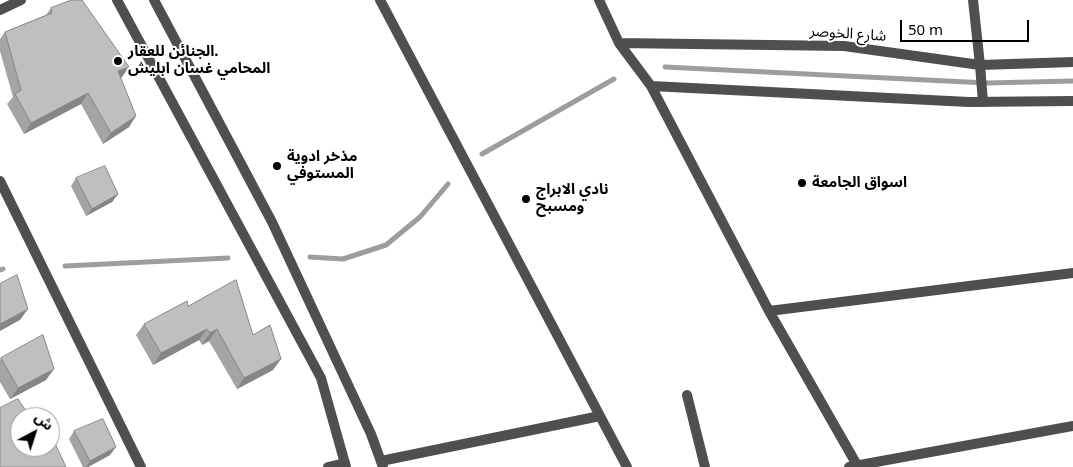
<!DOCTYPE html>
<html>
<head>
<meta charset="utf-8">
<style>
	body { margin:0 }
	#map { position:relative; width:1073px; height:467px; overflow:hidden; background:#fff; font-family:"Noto Sans","Noto Sans Arabic",sans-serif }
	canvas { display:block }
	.north { position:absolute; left:10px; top:407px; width:50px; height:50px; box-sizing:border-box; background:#fff; border:1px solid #999; border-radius:50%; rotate:40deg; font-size:14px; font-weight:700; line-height:20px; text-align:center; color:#000 }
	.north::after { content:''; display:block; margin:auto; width:18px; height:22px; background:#000; clip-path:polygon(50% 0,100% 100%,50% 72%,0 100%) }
	.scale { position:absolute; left:900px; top:20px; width:129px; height:22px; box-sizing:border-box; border:2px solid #000; border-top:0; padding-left:6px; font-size:15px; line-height:18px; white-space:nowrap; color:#000; -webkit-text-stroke:4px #fff; paint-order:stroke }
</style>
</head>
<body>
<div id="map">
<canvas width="1073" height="467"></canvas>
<div class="north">ش</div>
<div class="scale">50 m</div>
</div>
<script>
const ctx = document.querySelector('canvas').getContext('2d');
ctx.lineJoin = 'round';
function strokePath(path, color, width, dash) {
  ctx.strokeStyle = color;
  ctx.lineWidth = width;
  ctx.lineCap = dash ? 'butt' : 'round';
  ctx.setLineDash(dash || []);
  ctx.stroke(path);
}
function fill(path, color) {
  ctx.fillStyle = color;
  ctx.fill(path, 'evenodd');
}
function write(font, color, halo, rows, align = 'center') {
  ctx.font = font + ' "Noto Sans","Noto Sans Arabic",sans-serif';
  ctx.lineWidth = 4;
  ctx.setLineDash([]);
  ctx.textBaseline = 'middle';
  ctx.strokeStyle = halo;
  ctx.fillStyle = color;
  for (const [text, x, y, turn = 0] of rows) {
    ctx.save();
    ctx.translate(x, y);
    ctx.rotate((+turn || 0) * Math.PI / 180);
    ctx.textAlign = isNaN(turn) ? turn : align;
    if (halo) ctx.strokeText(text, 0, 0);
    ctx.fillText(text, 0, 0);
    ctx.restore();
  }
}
strokePath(new Path2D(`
	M 665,67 L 987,83 L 1073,81
	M 482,154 L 614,79
	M 310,257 L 343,259 L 386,245 L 420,217 L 448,184
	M 65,266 L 228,258
	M 0,270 L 3,269`), '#9d9d9d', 5);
strokePath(new Path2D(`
	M 687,395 L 705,467`), '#4f4f4f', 10);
strokePath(new Path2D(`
	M 980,65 L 983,102`), '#4f4f4f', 10);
strokePath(new Path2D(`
	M 380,0 L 627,467
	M 599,0 L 619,43 L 651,86 L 769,311 L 857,465
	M 973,0 L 980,65
	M 0,10 L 21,0
	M 619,43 L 844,46 L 980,65 L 1073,62
	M 651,86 L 969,102 L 1073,101
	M 0,181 L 141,467
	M 769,311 L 1073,273
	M 381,461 L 600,416
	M 328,467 L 345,463`), '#4f4f4f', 10);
strokePath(new Path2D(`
	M 117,0 L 321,378 L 346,467
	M 154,0 L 272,222 L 371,434 L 383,467
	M 849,467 L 1073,426`), '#4f4f4f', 10);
fill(new Path2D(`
	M 51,8 L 129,67 L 121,78 L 129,127 L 103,144 L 81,104 L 24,134 L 7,104 L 13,97 L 0,51 L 0,39 L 5,32 L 46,15 Z
	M 76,178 L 118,194 L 112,202 L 86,216 L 71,186 Z
	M 188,306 L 253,335 L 273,370 L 237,389 L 209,341 L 202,345 L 199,340 L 153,365 L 136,335 L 144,324 Z
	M 1,358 L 46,380 L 10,399 L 0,382 L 0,360 Z
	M 74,431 L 110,455 L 88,467 L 83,467 L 69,439 Z`), '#a4a4a4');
fill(new Path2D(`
	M 129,67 L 122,77 L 110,82 L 118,71 Z
	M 88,93 L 81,104 L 24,134 L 31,123 Z
	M 136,116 L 129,127 L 103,144 L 111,133 Z
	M 118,194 L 112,202 L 86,216 L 92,209 Z
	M 28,309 L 20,320 L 0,331 L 0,324 Z
	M 207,329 L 199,340 L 153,365 L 161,353 Z
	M 217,329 L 209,341 L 202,345 L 210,333 Z
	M 281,359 L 273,370 L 237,389 L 244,378 Z
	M 54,369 L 46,380 L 10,399 L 18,388 Z
	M 116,447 L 110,455 L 88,467 L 86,467 L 90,461 Z`), '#868686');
const building = new Path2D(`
	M 72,0 L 82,0 L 129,67 L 118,71 L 136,116 L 111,133 L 88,93 L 31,123 L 15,94 L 21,90 L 5,32 L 52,13 L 51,8 Z
	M 105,166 L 118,194 L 92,209 L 76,178 Z
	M 17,275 L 28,309 L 0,324 L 0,284 Z
	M 236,280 L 253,335 L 270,325 L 281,359 L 244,378 L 217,329 L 210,333 L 207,329 L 161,353 L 144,324 L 187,301 L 188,306 Z
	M 43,335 L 54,369 L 18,388 L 1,358 Z
	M 18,399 L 30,417 L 20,417 L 20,447 L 50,447 L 50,440 L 53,439 L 66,467 L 0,467 L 0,408 Z
	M 103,419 L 116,447 L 90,461 L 74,431 Z`);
fill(building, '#bfbfbf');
strokePath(building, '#868686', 1);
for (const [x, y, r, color] of [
	[118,61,5,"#000"],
	[277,166,5,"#000"],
	[802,183,5,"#000"],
	[526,199,5,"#000"]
]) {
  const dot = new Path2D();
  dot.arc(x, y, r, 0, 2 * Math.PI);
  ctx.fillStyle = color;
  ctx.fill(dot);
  strokePath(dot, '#fff', 2);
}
write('15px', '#000', '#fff', [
	["شارع الخوصر",848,34,4]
]);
write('bold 15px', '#000', '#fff', [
	["الجنائن للعقار.",128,52],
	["المحامي غسان ابليش",128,69],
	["مذخر ادویة",287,157],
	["المستوفي",287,174],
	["اسواق الجامعة",812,183],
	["نادي الابراج",536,190],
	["ومسبح",536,207]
], 'left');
</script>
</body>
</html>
